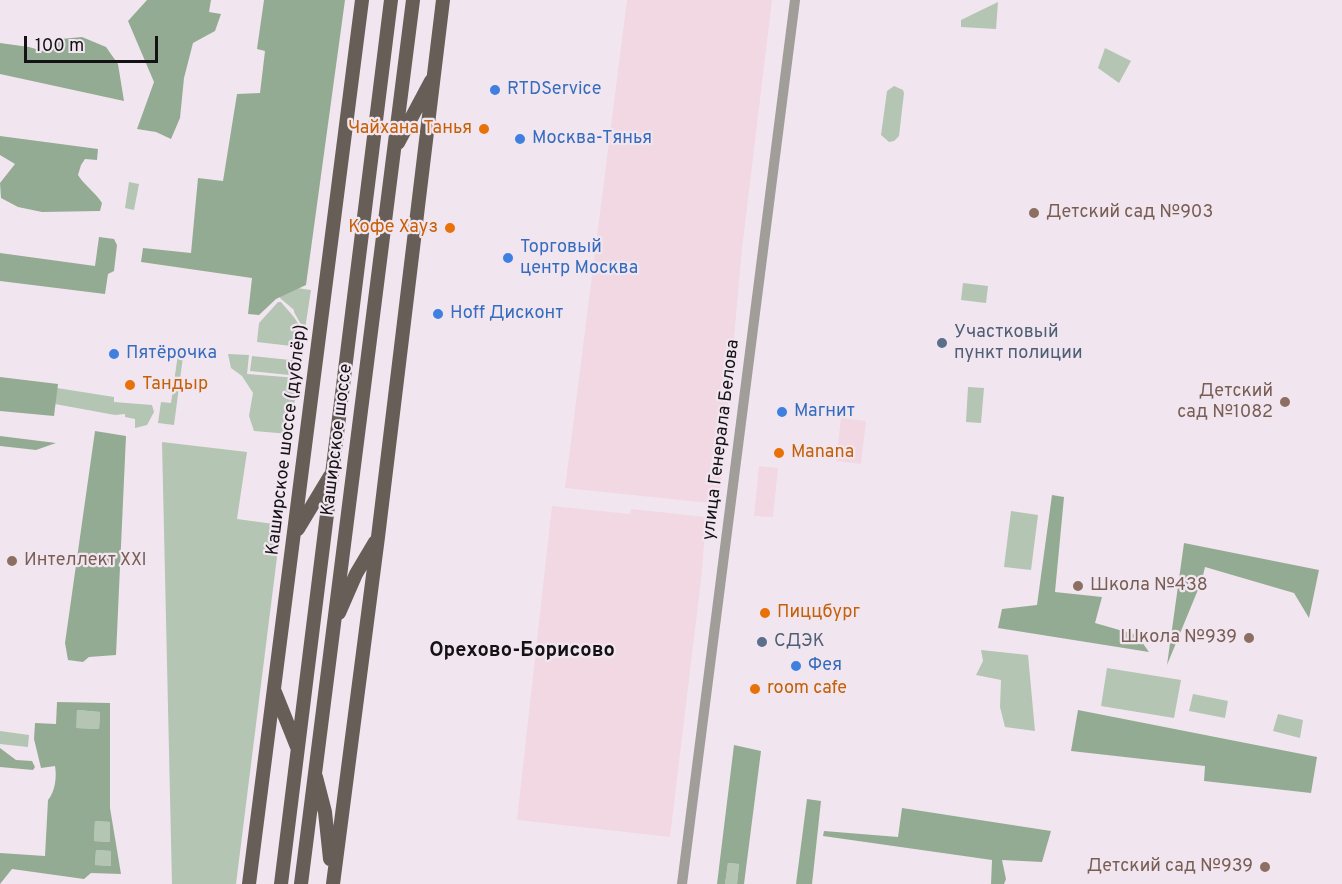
<!DOCTYPE html>
<html>
<head>
<meta charset="utf-8">
<style>
	body { margin:0 }
	#map { position:relative; width:1342px; height:884px; overflow:hidden; background:#f1e6ef; font-family:Overpass,sans-serif }
	canvas { display:block }
	.scale { position:absolute; left:24px; top:36px; width:134px; height:27px; box-sizing:border-box; border:3px solid #151215; border-top:0; padding-left:8px; font-size:18px; line-height:21px; white-space:nowrap; color:#151215; -webkit-text-stroke:4px #f1e6ef; paint-order:stroke }
</style>
</head>
<body>
<div id="map">
<canvas width="1342" height="884"></canvas>
<div class="scale">100 m</div>
</div>
<script>
const ctx = document.querySelector('canvas').getContext('2d');
ctx.lineJoin = 'round';
function fill(path, color) {
  ctx.fillStyle = color;
  ctx.fill(path, 'evenodd');
}
function strokePath(path, color, width, dash) {
  ctx.strokeStyle = color;
  ctx.lineWidth = width;
  ctx.lineCap = dash ? 'butt' : 'round';
  ctx.setLineDash(dash || []);
  ctx.stroke(path);
}
function write(font, color, halo, rows, align = 'center') {
  ctx.font = font + ' Overpass,sans-serif';
  ctx.lineWidth = 4.5;
  ctx.setLineDash([]);
  ctx.textBaseline = 'middle';
  ctx.strokeStyle = halo;
  ctx.fillStyle = color;
  for (const [text, x, y, turn = 0] of rows) {
    ctx.save();
    ctx.translate(x, y);
    ctx.rotate((+turn || 0) * Math.PI / 180);
    ctx.textAlign = isNaN(turn) ? turn : align;
    if (halo) ctx.strokeText(text, 0, 0);
    ctx.fillText(text, 0, 0);
    ctx.restore();
  }
}
fill(new Path2D(`
	M 627,0 L 772,0 L 742,249 L 719,504 L 565,488 Z
	M 841,418 L 866,421 L 861,464 L 836,461 Z
	M 759,466 L 778,468 L 773,517 L 754,516 Z
	M 552,506 L 630,514 L 631,509 L 706,517 L 702,572 L 670,837 L 517,820 Z`), '#f1d8e3');
fill(new Path2D(`
	M 998,2 L 996,29 L 961,27 L 961,20 Z
	M 1105,48 L 1131,61 L 1119,83 L 1098,68 Z
	M 894,86 L 903,90 L 904,93 L 899,136 L 894,141 L 889,142 L 881,135 L 887,91 Z
	M 129,182 L 139,184 L 134,210 L 125,208 Z
	M 963,283 L 988,286 L 986,303 L 961,300 Z
	M 283,286 L 311,290 L 305,329 L 303,328 L 294,312 L 294,310 L 280,298 Z
	M 278,302 L 281,302 C 296,320 303,323 300,347 L 257,342 L 259,323 Z
	M 169,347 L 184,349 L 174,425 L 158,423 L 161,402 L 171,403 L 178,354 L 168,352 Z
	M 228,354 L 249,355 L 247,374 L 298,378 L 290,434 L 254,431 L 249,416 L 253,393 L 242,376 L 231,368 Z
	M 252,356 L 300,361 L 299,376 L 250,371 Z
	M 968,387 L 984,388 L 981,423 L 966,422 Z
	M 57,388 L 114,397 L 114,402 L 152,405 L 154,412 L 147,425 L 135,428 L 135,419 L 125,417 L 125,414 L 115,415 L 55,404 Z
	M 162,442 L 247,452 L 237,519 L 281,525 L 236,884 L 172,884 Z
	M 1011,511 L 1038,515 L 1031,570 L 1004,567 Z
	M 981,650 L 1028,655 L 1035,731 L 1005,727 L 1000,707 L 1001,680 L 976,675 L 983,661 Z
	M 1107,668 L 1181,680 L 1174,718 L 1101,706 Z
	M 1193,694 L 1228,701 L 1225,718 L 1189,711 Z
	M 77,710 L 100,712 L 99,729 L 75,728 Z
	M 1278,714 L 1303,720 L 1300,738 L 1273,731 Z
	M 0,731 L 29,735 L 28,747 L 0,744 Z
	M 95,821 L 110,822 L 110,842 L 94,841 Z
	M 96,850 L 111,851 L 111,866 L 95,865 Z
	M 728,863 L 739,864 L 737,884 L 725,884 Z`), '#b4c5b3');
fill(new Path2D(`
	M 147,0 L 211,0 L 209,12 L 221,14 L 215,31 L 193,43 L 184,78 L 180,118 L 171,139 L 156,132 L 137,129 L 154,82 L 128,21 Z
	M 264,0 L 345,0 L 306,285 L 276,299 L 259,315 L 248,314 L 252,278 L 141,262 L 143,248 L 191,253 L 198,178 L 223,181 L 237,94 L 260,93 L 265,51 L 257,49 Z
	M 82,37 L 106,47 L 118,64 L 124,101 L 0,74 L 0,43 L 29,47 L 50,53 L 61,39 Z
	M 0,136 L 98,149 L 97,160 L 85,159 L 81,165 L 78,175 C 85,186 95,192 102,203 L 100,211 L 42,212 L 18,207 L 1,198 L 0,183 L 15,164 L 0,155 Z
	M 99,237 L 114,239 L 117,245 L 114,271 L 108,274 L 105,294 L 0,281 L 0,253 L 95,266 Z
	M 0,377 L 58,384 L 54,416 L 0,411 Z
	M 95,431 L 126,436 L 116,655 L 89,657 L 83,662 L 68,660 L 65,643 Z
	M 0,436 L 56,443 L 36,450 L 0,446 Z
	M 1052,495 L 1064,497 L 1055,592 L 1102,597 L 1095,623 L 1137,635 L 1149,652 L 998,628 L 1002,609 L 1037,605 Z
	M 1184,543 L 1319,570 L 1309,618 L 1294,593 L 1205,567 L 1202,580 L 1167,665 Z
	M 57,702 L 110,703 L 110,808 L 121,874 L 91,873 L 84,879 L 12,869 L 0,884 L 0,853 L 45,856 L 48,800 C 55,792 57,777 55,766 L 41,768 L 34,739 L 35,723 L 56,724 ZM 77,710 L 100,712 L 99,729 L 76,728 ZM 95,821 L 110,822 L 110,842 L 94,841 ZM 96,850 L 111,851 L 111,866 L 95,865 Z
	M 1078,710 L 1317,757 L 1311,793 L 1204,781 L 1205,766 L 1071,751 Z
	M 734,745 L 761,751 L 744,884 L 737,884 L 739,864 L 728,863 L 725,884 L 717,884 Z
	M 0,748 L 16,760 L 32,761 L 35,767 L 33,770 L 0,767 Z
	M 807,799 L 821,801 L 812,884 L 796,884 Z
	M 902,808 L 1051,831 L 1042,862 L 1002,860 L 1006,879 L 1004,884 L 991,884 L 992,860 L 823,836 L 824,831 L 898,837 Z`), '#94ab93');
strokePath(new Path2D(`
	M 682,884 L 795,0`), '#a19d99', 10);
strokePath(new Path2D(`
	M 398,143 L 431,81
	M 298,529 L 330,476
	M 339,613 L 356,574 L 375,542
	M 275,692 L 297,747
	M 316,777 L 325,812 L 330,859
	M 249,884 L 362,0
	M 281,884 L 391,0
	M 301,884 L 413,0
	M 333,884 L 378,537 L 443,0`), '#665e57', 14);
for (const [x, y, r, color] of [
	[495,90,6,"#3f7fe0"],
	[484,129,6,"#e8710a"],
	[520,139,6,"#3f7fe0"],
	[1034,213,6,"#8d6e63"],
	[450,228,6,"#e8710a"],
	[508,258,6,"#3f7fe0"],
	[438,314,6,"#3f7fe0"],
	[942,343,6,"#5c6f8a"],
	[114,354,6,"#3f7fe0"],
	[130,385,6,"#e8710a"],
	[1285,402,6,"#8d6e63"],
	[782,412,6,"#3f7fe0"],
	[779,453,6,"#e8710a"],
	[12,561,6,"#8d6e63"],
	[1078,586,6,"#8d6e63"],
	[765,613,6,"#e8710a"],
	[1249,638,6,"#8d6e63"],
	[762,642,6,"#5c6f8a"],
	[796,666,6,"#3f7fe0"],
	[755,689,6,"#e8710a"],
	[1265,867,6,"#8d6e63"]
]) {
  const dot = new Path2D();
  dot.arc(x, y, r, 0, 2 * Math.PI);
  ctx.fillStyle = color;
  ctx.fill(dot);
  strokePath(dot, '#f1e6ef', 2);
}
write('18px', '#366cbe', '#f1e6ef', [
	["RTDService",507,90],
	["Москва-Тянья",532,139],
	["Торговый",520,248],
	["центр Москва",520,269],
	["Hoff Дисконт",450,314],
	["Пятёрочка",126,354],
	["Магнит",794,412],
	["Фея",808,666]
], 'left');
write('18px', '#c56008', '#f1e6ef', [
	["Чайхана Танья",472,129,"right"],
	["Кофе Хауз",438,228,"right"],
	["Тандыр",142,385],
	["Manana",791,453],
	["Пиццбург",777,613],
	["room cafe",767,689]
], 'left');
write('18px', '#785e54', '#f1e6ef', [
	["Детский сад №903",1046,213],
	["Детский",1273,392,"right"],
	["сад №1082",1273,413,"right"],
	["Интеллект XXI",24,561],
	["Школа №438",1090,586],
	["Школа №939",1237,638,"right"],
	["Детский сад №939",1253,867,"right"]
], 'left');
write('18px', '#4e5e75', '#f1e6ef', [
	["Участковый",954,333],
	["пункт полиции",954,354],
	["СДЭК",774,642]
], 'left');
write('18px', '#151215', '#f1e6ef', [
	["Каширское шоссе (дублёр)",288,440,-83],
	["Каширское шоссе",338,440,-83],
	["улица Генерала Белова",722,440,-83]
]);
write('bold 20px', '#151215', '#f1e6ef', [
	["Орехово-Борисово",522,652]
]);
</script>
</body>
</html>
